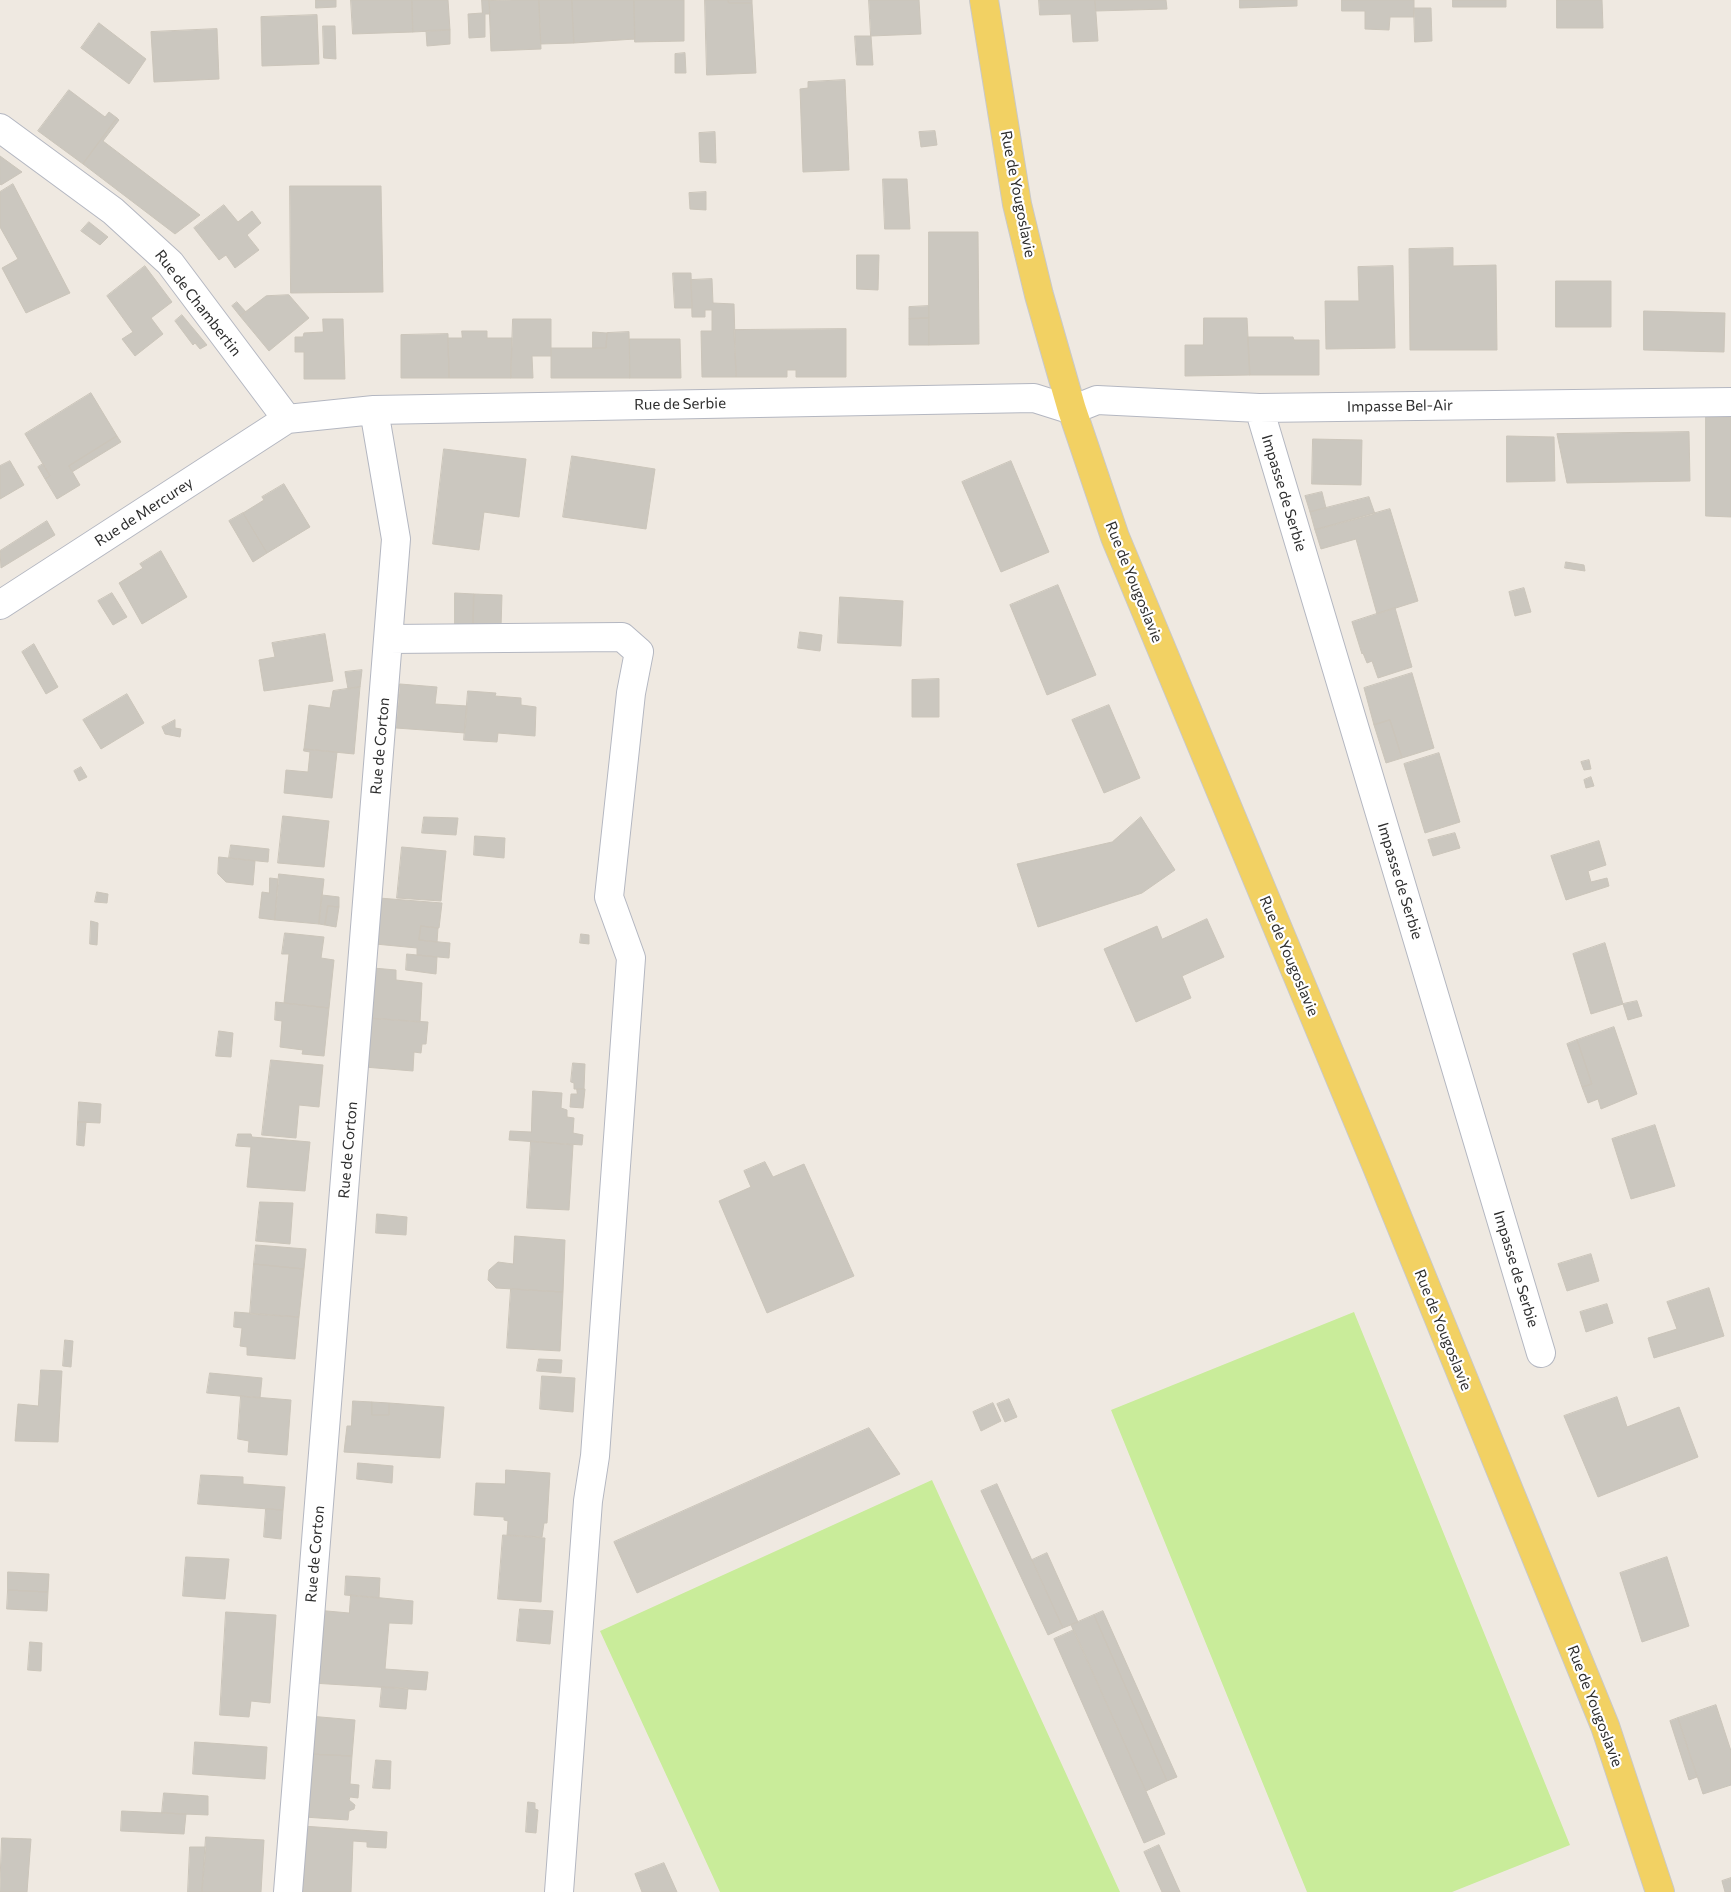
<!DOCTYPE html>
<html>
<head>
<meta charset="utf-8">
<style>
	body { margin:0 }
	canvas { display:block; background:#efe9e1 }
</style>
</head>
<body>
<canvas width="1731" height="1892"></canvas>
<script>
const ctx = document.querySelector('canvas').getContext('2d');
ctx.lineJoin = 'round';
function fill(path, color) {
  ctx.fillStyle = color;
  ctx.fill(path, 'evenodd');
}
function strokePath(path, color, width, dash) {
  ctx.strokeStyle = color;
  ctx.lineWidth = width;
  ctx.lineCap = dash ? 'butt' : 'round';
  ctx.setLineDash(dash || []);
  ctx.stroke(path);
}
function write(font, color, halo, rows, align = 'center') {
  ctx.font = font + ' Commissioner,sans-serif';
  ctx.lineWidth = 4.5;
  ctx.setLineDash([]);
  ctx.textBaseline = 'middle';
  ctx.strokeStyle = halo;
  ctx.fillStyle = color;
  for (const [text, x, y, turn = 0] of rows) {
    ctx.save();
    ctx.translate(x, y);
    ctx.rotate((+turn || 0) * Math.PI / 180);
    ctx.textAlign = isNaN(turn) ? turn : align;
    if (halo) ctx.strokeText(text, 0, 0);
    ctx.fillText(text, 0, 0);
    ctx.restore();
  }
}
fill(new Path2D(`
	M 1354,1312 L 1570,1845 L 1452,1892 L 1307,1892 L 1111,1410 Z
	M 932,1480 L 1120,1892 L 720,1892 L 600,1631 Z`), '#c9ec9a');
const building = new Path2D(`
	M 316,0 L 336,0 L 336,7 L 316,8 Z
	M 351,0 L 412,0 L 413,32 L 353,34 Z
	M 412,0 L 448,0 L 450,30 L 413,32 Z
	M 482,0 L 489,0 L 490,14 L 485,14 L 485,37 L 469,38 L 468,14 L 482,13 Z
	M 513,0 L 539,0 L 541,49 L 491,51 L 489,1 Z
	M 539,0 L 572,0 L 574,43 L 541,44 Z
	M 572,0 L 634,0 L 635,39 L 574,43 Z
	M 634,0 L 684,0 L 684,41 L 635,42 Z
	M 705,0 L 728,0 L 729,3 L 752,3 L 756,73 L 707,75 Z
	M 728,0 L 752,0 L 752,3 L 729,3 Z
	M 869,0 L 919,0 L 921,34 L 871,36 Z
	M 1039,0 L 1095,0 L 1098,41 L 1073,42 L 1071,14 L 1040,15 Z
	M 1095,0 L 1166,0 L 1167,9 L 1096,11 Z
	M 1240,0 L 1297,0 L 1297,6 L 1240,8 Z
	M 1342,0 L 1414,0 L 1414,17 L 1390,17 L 1389,30 L 1365,29 L 1365,11 L 1342,11 Z
	M 1453,0 L 1506,0 L 1506,7 L 1453,7 Z
	M 1557,0 L 1602,0 L 1603,28 L 1557,28 Z
	M 1414,8 L 1431,8 L 1432,41 L 1415,42 Z
	M 317,15 L 319,64 L 262,66 L 261,17 Z
	M 99,23 L 146,59 L 129,84 L 81,48 Z
	M 323,26 L 335,26 L 336,59 L 324,58 Z
	M 217,29 L 219,79 L 154,82 L 151,32 Z
	M 450,30 L 450,44 L 427,46 L 426,31 Z
	M 855,36 L 871,36 L 873,65 L 857,65 Z
	M 685,53 L 686,73 L 675,73 L 675,54 Z
	M 845,80 L 849,170 L 803,172 L 800,89 L 808,88 L 808,82 Z
	M 69,90 L 105,117 L 109,112 L 117,118 L 83,164 L 38,131 Z
	M 117,118 L 119,120 L 103,141 L 200,215 L 175,234 L 83,164 Z
	M 935,131 L 937,145 L 921,147 L 919,132 Z
	M 715,132 L 716,163 L 700,162 L 699,133 Z
	M 0,156 L 22,172 L 1,185 L 0,184 Z
	M 883,179 L 907,179 L 910,229 L 885,229 Z
	M 13,184 L 70,293 L 26,313 L 2,268 L 18,259 L 0,227 L 0,192 Z
	M 290,186 L 381,186 L 383,292 L 291,293 Z
	M 706,192 L 706,210 L 690,209 L 689,193 Z
	M 224,205 L 238,222 L 252,211 L 261,223 L 247,235 L 259,250 L 235,268 L 226,255 L 219,260 L 194,228 Z
	M 89,222 L 108,237 L 100,245 L 81,231 Z
	M 929,232 L 978,232 L 979,344 L 929,345 Z
	M 1453,248 L 1453,266 L 1496,265 L 1497,350 L 1410,350 L 1409,249 Z
	M 857,255 L 879,255 L 878,290 L 857,289 Z
	M 145,266 L 172,302 L 151,318 L 163,334 L 135,356 L 122,339 L 133,332 L 107,296 Z
	M 1393,266 L 1395,348 L 1326,349 L 1325,301 L 1359,301 L 1358,267 Z
	M 673,273 L 691,273 L 692,308 L 675,308 Z
	M 712,279 L 713,303 L 734,304 L 736,377 L 702,377 L 701,331 L 712,331 L 712,310 L 705,310 L 705,317 L 692,317 L 691,280 Z
	M 1556,281 L 1611,281 L 1611,327 L 1556,327 Z
	M 289,295 L 309,318 L 269,351 L 240,316 L 266,296 Z
	M 237,302 L 246,312 L 240,316 L 232,306 Z
	M 929,306 L 929,318 L 909,319 L 909,307 Z
	M 1644,311 L 1725,313 L 1724,352 L 1644,350 Z
	M 182,315 L 207,345 L 200,349 L 195,343 L 193,345 L 175,321 Z
	M 929,318 L 929,345 L 909,345 L 909,319 Z
	M 1204,318 L 1247,318 L 1250,375 L 1185,376 L 1185,345 L 1203,345 Z
	M 323,319 L 343,319 L 345,379 L 304,379 L 304,352 L 295,352 L 295,337 L 303,337 L 304,333 L 323,332 Z
	M 513,319 L 551,319 L 551,356 L 532,356 L 533,378 L 511,378 Z
	M 846,329 L 846,377 L 796,377 L 796,370 L 787,370 L 787,377 L 736,377 L 734,330 Z
	M 462,331 L 487,331 L 487,338 L 512,338 L 511,378 L 449,378 L 448,338 L 462,338 Z
	M 593,332 L 607,333 L 606,348 L 593,348 Z
	M 629,332 L 630,378 L 551,378 L 551,348 L 606,348 L 607,333 Z
	M 448,334 L 449,378 L 401,378 L 401,335 Z
	M 1248,337 L 1293,337 L 1294,340 L 1319,340 L 1319,375 L 1250,375 Z
	M 630,339 L 680,339 L 681,378 L 630,378 Z
	M 91,393 L 117,436 L 69,466 L 80,485 L 57,499 L 45,479 L 50,476 L 25,434 Z
	M 1706,417 L 1731,417 L 1731,517 L 1706,516 Z
	M 1689,432 L 1690,481 L 1567,483 L 1557,434 Z
	M 117,436 L 121,442 L 72,472 L 69,466 Z
	M 1507,436 L 1554,437 L 1555,481 L 1507,482 Z
	M 1313,439 L 1362,440 L 1361,485 L 1312,484 Z
	M 444,449 L 526,459 L 519,517 L 484,512 L 479,550 L 433,544 Z
	M 572,456 L 655,469 L 646,529 L 563,517 Z
	M 10,461 L 24,485 L 0,499 L 0,466 Z
	M 1011,461 L 1049,552 L 1001,572 L 962,482 Z
	M 43,464 L 50,476 L 45,479 L 38,467 Z
	M 284,484 L 310,527 L 267,553 L 243,513 L 264,500 L 262,497 Z
	M 1322,492 L 1326,508 L 1310,512 L 1305,496 Z
	M 1369,497 L 1375,514 L 1315,530 L 1310,512 Z
	M 1390,509 L 1418,601 L 1377,614 L 1356,539 L 1321,549 L 1315,530 Z
	M 243,513 L 267,553 L 253,562 L 229,521 Z
	M 47,521 L 55,535 L 1,568 L 0,551 Z
	M 161,551 L 187,597 L 142,624 L 119,583 L 143,568 L 140,564 Z
	M 1566,562 L 1584,565 L 1585,571 L 1565,568 Z
	M 1058,585 L 1096,675 L 1047,695 L 1010,605 Z
	M 1524,588 L 1531,612 L 1515,616 L 1509,592 Z
	M 112,593 L 127,617 L 113,625 L 98,601 Z
	M 455,593 L 474,594 L 473,628 L 455,628 Z
	M 474,594 L 502,595 L 501,628 L 473,628 Z
	M 840,597 L 903,601 L 901,646 L 838,643 Z
	M 1395,608 L 1412,667 L 1378,678 L 1372,661 L 1367,663 L 1363,653 L 1362,654 L 1352,622 Z
	M 800,632 L 822,635 L 820,651 L 798,648 Z
	M 325,634 L 333,681 L 264,691 L 259,660 L 275,657 L 272,643 Z
	M 34,644 L 58,687 L 46,694 L 22,652 Z
	M 362,670 L 360,687 L 348,689 L 345,672 Z
	M 1412,673 L 1434,748 L 1402,758 L 1390,720 L 1374,725 L 1364,688 Z
	M 939,679 L 939,717 L 912,717 L 912,680 Z
	M 400,684 L 437,687 L 435,704 L 467,706 L 465,733 L 396,728 Z
	M 360,687 L 354,754 L 304,749 L 309,705 L 330,708 L 333,691 Z
	M 468,691 L 496,693 L 495,696 L 521,698 L 521,705 L 536,707 L 535,736 L 498,733 L 497,742 L 464,740 Z
	M 127,694 L 144,723 L 101,749 L 83,720 Z
	M 1109,705 L 1140,778 L 1104,793 L 1072,720 Z
	M 175,720 L 175,728 L 181,729 L 180,737 L 165,734 L 162,727 Z
	M 1390,720 L 1402,758 L 1386,763 L 1374,725 Z
	M 304,749 L 337,752 L 332,798 L 284,793 L 286,770 L 308,772 L 310,752 L 304,751 Z
	M 1439,753 L 1460,822 L 1425,833 L 1404,764 Z
	M 1589,760 L 1591,769 L 1584,770 L 1581,762 Z
	M 81,767 L 87,777 L 79,781 L 74,771 Z
	M 1591,777 L 1594,786 L 1586,788 L 1584,780 Z
	M 283,816 L 329,821 L 324,867 L 278,863 Z
	M 424,817 L 458,818 L 456,835 L 422,833 Z
	M 1141,817 L 1175,870 L 1142,893 L 1038,927 L 1017,864 L 1112,842 Z
	M 1455,833 L 1460,848 L 1433,856 L 1428,840 Z
	M 475,836 L 505,838 L 504,858 L 474,855 Z
	M 1599,841 L 1606,865 L 1588,871 L 1591,882 L 1607,878 L 1609,886 L 1566,900 L 1551,856 Z
	M 231,845 L 269,849 L 268,862 L 229,858 Z
	M 402,847 L 446,851 L 441,901 L 397,898 Z
	M 219,857 L 255,861 L 253,885 L 226,882 L 218,874 Z
	M 279,874 L 324,879 L 319,924 L 275,920 Z
	M 270,878 L 278,879 L 275,920 L 259,918 L 262,892 L 269,893 Z
	M 97,892 L 108,894 L 107,903 L 95,902 Z
	M 322,895 L 339,897 L 339,907 L 328,906 L 325,925 L 319,924 Z
	M 379,898 L 442,903 L 439,928 L 421,926 L 419,940 L 450,943 L 449,958 L 417,955 L 417,948 L 375,944 Z
	M 328,906 L 339,907 L 336,927 L 325,925 Z
	M 1207,919 L 1224,957 L 1182,976 L 1191,998 L 1136,1022 L 1104,949 L 1157,926 L 1162,939 Z
	M 91,921 L 98,923 L 97,945 L 90,944 Z
	M 421,926 L 438,928 L 437,942 L 419,940 Z
	M 285,933 L 324,937 L 321,958 L 334,960 L 329,1008 L 284,1003 L 289,954 L 282,954 Z
	M 581,934 L 589,935 L 589,944 L 580,943 Z
	M 1605,943 L 1623,1004 L 1591,1014 L 1573,954 Z
	M 407,954 L 437,957 L 436,974 L 406,970 Z
	M 373,968 L 396,970 L 396,980 L 422,983 L 420,1022 L 368,1018 Z
	M 1637,1001 L 1642,1016 L 1628,1020 L 1623,1004 Z
	M 276,1002 L 329,1008 L 324,1056 L 302,1054 L 303,1050 L 280,1047 L 282,1021 L 275,1020 Z
	M 368,1018 L 428,1022 L 426,1044 L 422,1044 L 421,1053 L 414,1052 L 413,1071 L 364,1067 Z
	M 1614,1027 L 1637,1094 L 1601,1109 L 1598,1099 L 1588,1103 L 1582,1087 L 1592,1084 L 1577,1040 Z
	M 219,1031 L 233,1033 L 231,1057 L 216,1056 Z
	M 1577,1040 L 1592,1084 L 1582,1087 L 1567,1044 Z
	M 271,1060 L 323,1065 L 319,1107 L 299,1105 L 296,1138 L 262,1135 Z
	M 573,1063 L 585,1064 L 584,1089 L 574,1089 L 574,1083 L 571,1082 Z
	M 577,1089 L 585,1089 L 583,1108 L 570,1107 L 571,1094 L 577,1094 Z
	M 533,1091 L 562,1093 L 561,1108 L 567,1110 L 567,1117 L 574,1118 L 573,1133 L 583,1135 L 582,1145 L 509,1140 L 510,1131 L 531,1132 Z
	M 79,1102 L 101,1104 L 100,1123 L 78,1122 Z
	M 78,1122 L 86,1122 L 84,1146 L 77,1145 Z
	M 1655,1125 L 1675,1186 L 1631,1199 L 1612,1139 Z
	M 238,1134 L 251,1134 L 252,1137 L 310,1142 L 305,1191 L 247,1187 L 251,1147 L 236,1146 Z
	M 531,1141 L 573,1145 L 569,1210 L 527,1208 Z
	M 765,1162 L 773,1177 L 804,1164 L 854,1276 L 767,1313 L 719,1201 L 751,1187 L 744,1171 Z
	M 260,1202 L 293,1203 L 290,1244 L 256,1241 Z
	M 377,1214 L 407,1217 L 406,1235 L 376,1233 Z
	M 515,1236 L 565,1240 L 563,1292 L 496,1288 L 488,1280 L 489,1270 L 498,1262 L 513,1264 Z
	M 256,1245 L 306,1249 L 304,1269 L 254,1264 Z
	M 1591,1254 L 1599,1281 L 1567,1291 L 1558,1264 Z
	M 254,1264 L 304,1269 L 299,1317 L 250,1314 Z
	M 1709,1288 L 1724,1336 L 1654,1358 L 1648,1338 L 1677,1329 L 1667,1302 Z
	M 511,1289 L 563,1292 L 560,1351 L 507,1348 Z
	M 1607,1304 L 1613,1323 L 1586,1332 L 1580,1312 Z
	M 235,1312 L 299,1317 L 295,1359 L 247,1355 L 247,1347 L 240,1346 L 242,1328 L 234,1327 Z
	M 65,1340 L 73,1341 L 71,1367 L 63,1366 Z
	M 539,1359 L 562,1360 L 561,1373 L 537,1371 Z
	M 41,1370 L 62,1371 L 58,1442 L 15,1441 L 18,1404 L 38,1406 Z
	M 210,1373 L 262,1378 L 260,1398 L 207,1393 Z
	M 542,1376 L 575,1378 L 573,1412 L 540,1409 Z
	M 241,1396 L 291,1400 L 287,1455 L 248,1452 L 249,1441 L 238,1439 Z
	M 1617,1397 L 1627,1427 L 1679,1407 L 1698,1457 L 1598,1497 L 1564,1416 Z
	M 1009,1399 L 1017,1417 L 1005,1422 L 997,1404 Z
	M 353,1401 L 372,1402 L 372,1415 L 389,1415 L 389,1403 L 444,1407 L 440,1458 L 344,1452 L 347,1426 L 351,1426 Z
	M 372,1402 L 389,1403 L 389,1415 L 372,1415 Z
	M 993,1403 L 1001,1421 L 981,1431 L 973,1412 Z
	M 869,1428 L 900,1474 L 637,1593 L 614,1542 Z
	M 358,1463 L 393,1466 L 392,1483 L 357,1479 Z
	M 506,1470 L 550,1473 L 547,1523 L 544,1523 L 542,1537 L 507,1535 L 508,1521 L 504,1520 L 504,1517 L 474,1515 L 476,1483 L 505,1484 Z
	M 201,1475 L 243,1477 L 243,1484 L 285,1487 L 283,1510 L 198,1504 Z
	M 997,1484 L 1063,1628 L 1048,1635 L 981,1491 Z
	M 266,1509 L 283,1510 L 281,1539 L 264,1537 Z
	M 503,1535 L 545,1538 L 541,1602 L 498,1599 Z
	M 1047,1553 L 1078,1622 L 1063,1628 L 1032,1560 Z
	M 186,1557 L 229,1559 L 225,1599 L 183,1596 Z
	M 1667,1557 L 1689,1626 L 1642,1642 L 1620,1573 Z
	M 8,1572 L 49,1574 L 48,1592 L 8,1590 Z
	M 346,1576 L 380,1578 L 379,1598 L 345,1595 Z
	M 8,1590 L 48,1592 L 47,1611 L 7,1609 Z
	M 351,1595 L 413,1601 L 412,1624 L 389,1623 L 385,1669 L 428,1672 L 426,1690 L 312,1683 L 316,1610 L 349,1613 Z
	M 520,1609 L 553,1611 L 550,1644 L 517,1641 Z
	M 1103,1611 L 1177,1777 L 1167,1781 L 1094,1615 Z
	M 226,1612 L 276,1615 L 270,1703 L 251,1701 L 249,1717 L 220,1715 Z
	M 1094,1615 L 1167,1781 L 1146,1791 L 1071,1625 Z
	M 1074,1630 L 1165,1834 L 1144,1843 L 1054,1639 Z
	M 30,1642 L 42,1643 L 41,1671 L 28,1670 Z
	M 382,1687 L 408,1688 L 406,1709 L 380,1707 Z
	M 1716,1705 L 1731,1751 L 1731,1785 L 1703,1794 L 1678,1718 Z
	M 309,1716 L 355,1720 L 352,1756 L 308,1754 Z
	M 1678,1718 L 1697,1777 L 1689,1780 L 1670,1721 Z
	M 195,1742 L 267,1747 L 265,1779 L 193,1774 Z
	M 308,1754 L 352,1756 L 350,1784 L 359,1785 L 358,1798 L 350,1797 L 349,1800 L 355,1805 L 354,1809 L 349,1811 L 348,1820 L 304,1817 Z
	M 376,1760 L 391,1761 L 390,1789 L 373,1788 Z
	M 164,1793 L 208,1796 L 208,1815 L 162,1813 Z
	M 528,1802 L 535,1803 L 535,1809 L 538,1810 L 536,1833 L 526,1832 Z
	M 122,1811 L 186,1814 L 184,1834 L 121,1831 Z
	M 303,1826 L 387,1832 L 386,1848 L 367,1847 L 367,1842 L 353,1841 L 351,1892 L 299,1892 Z
	M 206,1837 L 264,1840 L 261,1892 L 202,1892 Z
	M 2,1838 L 31,1839 L 27,1892 L 0,1892 Z
	M 1159,1845 L 1180,1892 L 1162,1892 L 1144,1852 Z
	M 190,1847 L 206,1847 L 202,1892 L 188,1892 Z
	M 664,1863 L 677,1892 L 642,1892 L 635,1874 Z
	M 1731,1878 L 1731,1892 L 1725,1892 L 1722,1881 Z`);
fill(building, '#cbc7bf');
strokePath(building, '#cbc5ba', 1);
const minor = new Path2D(`
	M 0,128 L 113,211 L 170,263 L 287,419
	M 1259,408 L 1541,1353
	M 0,605 L 287,419 L 374,410 L 1034,398 L 1072,410 L 1097,400 L 1259,408 L 1731,402
	M 389,639 L 622,637 L 639,652 L 631,693 L 609,897 L 631,958 L 595,1456 L 588,1501 L 559,1892
	M 288,1892 L 396,539 L 374,410`);
const major = new Path2D(`
	M 984,0 L 1017,204 L 1039,295 L 1072,410 L 1115,537 L 1375,1162 L 1605,1726 L 1660,1892`);
strokePath(minor, '#b4b7c1', 30);
strokePath(major, '#c9c9c9', 30);
strokePath(minor, '#fff', 28);
strokePath(major, '#f2d163', 28);
write('15px', '#2e2e2e', '#fff', [
	["Rue de Yougoslavie",1018,194,79],
	["Rue de Chambertin",198,303,52],
	["Rue de Serbie",680,404,-1],
	["Impasse Bel-Air",1400,406,-1],
	["Impasse de Serbie",1284,493,73],
	["Rue de Mercurey",144,512,-33],
	["Rue de Yougoslavie",1134,582,68],
	["Rue de Corton",380,746,-85],
	["Impasse de Serbie",1400,881,73],
	["Rue de Yougoslavie",1289,956,67],
	["Rue de Corton",348,1150,-85],
	["Impasse de Serbie",1516,1269,73],
	["Rue de Yougoslavie",1443,1330,68],
	["Rue de Corton",315,1554,-85],
	["Rue de Yougoslavie",1595,1706,69]
]);
</script>
</body>
</html>
